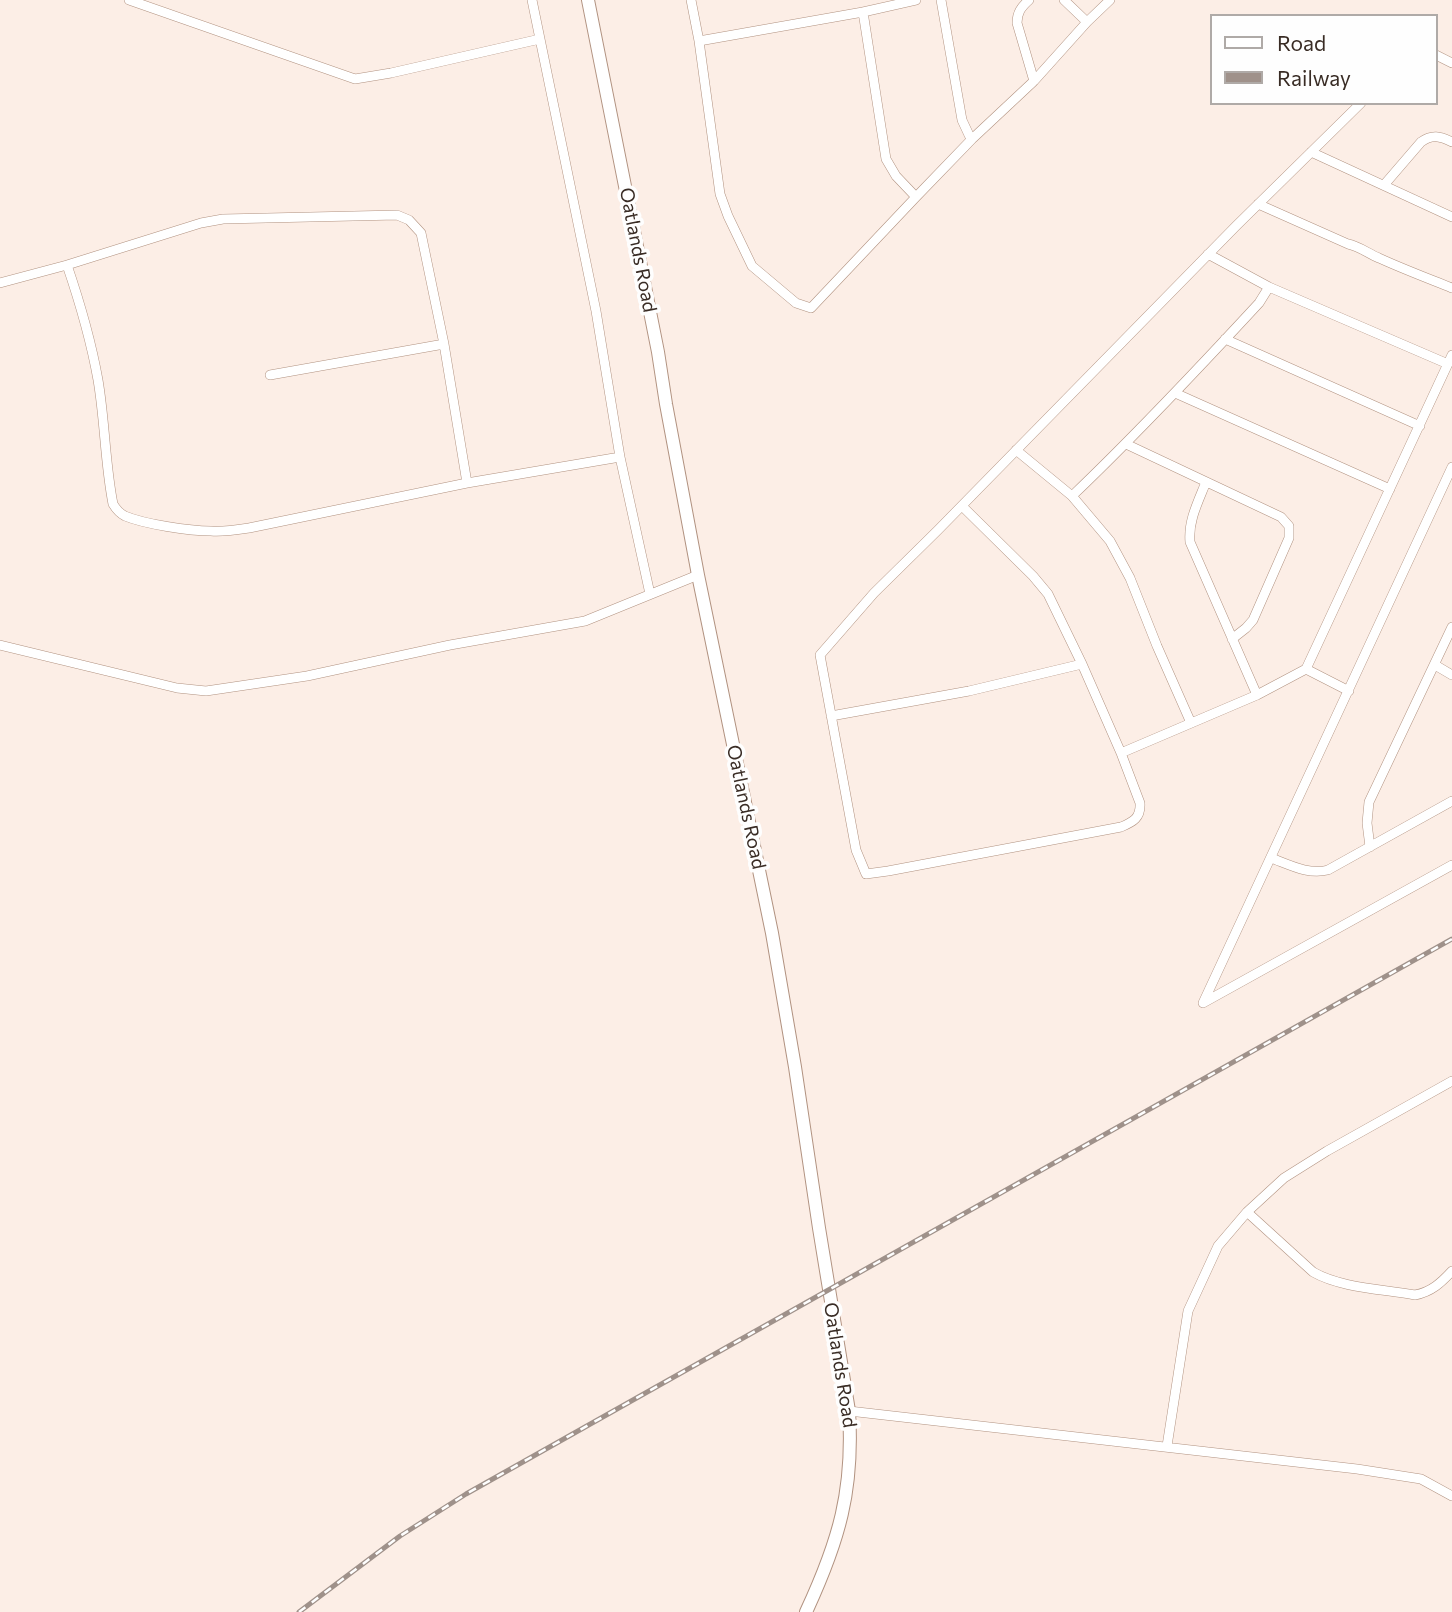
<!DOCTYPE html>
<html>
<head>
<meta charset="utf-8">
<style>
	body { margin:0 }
	#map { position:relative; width:1452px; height:1612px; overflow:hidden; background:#fceee6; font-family:Commissioner,sans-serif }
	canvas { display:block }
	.legend { position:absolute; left:1210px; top:14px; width:228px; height:91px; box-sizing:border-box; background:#fefefe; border:2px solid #afaaa7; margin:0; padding:9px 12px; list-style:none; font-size:21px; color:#392c25 }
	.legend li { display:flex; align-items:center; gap:14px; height:35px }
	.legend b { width:35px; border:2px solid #afaaa7 }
</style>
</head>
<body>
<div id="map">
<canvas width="1452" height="1612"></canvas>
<ul class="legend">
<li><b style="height:9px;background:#fff"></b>Road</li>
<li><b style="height:9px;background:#9f918a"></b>Railway</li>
</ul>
</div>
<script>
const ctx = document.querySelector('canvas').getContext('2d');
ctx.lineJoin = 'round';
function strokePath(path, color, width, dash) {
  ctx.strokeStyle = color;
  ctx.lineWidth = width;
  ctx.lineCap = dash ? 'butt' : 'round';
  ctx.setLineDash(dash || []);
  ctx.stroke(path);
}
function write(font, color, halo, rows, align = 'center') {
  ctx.font = font + ' Commissioner,sans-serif';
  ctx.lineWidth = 7;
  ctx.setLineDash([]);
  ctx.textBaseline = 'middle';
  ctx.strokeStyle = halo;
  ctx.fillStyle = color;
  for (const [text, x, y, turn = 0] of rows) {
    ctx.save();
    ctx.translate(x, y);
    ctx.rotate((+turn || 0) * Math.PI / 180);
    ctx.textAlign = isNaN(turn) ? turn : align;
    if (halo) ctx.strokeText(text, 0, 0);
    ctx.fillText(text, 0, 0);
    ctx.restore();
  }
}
const street = new Path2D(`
	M 129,0 L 355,79 L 391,73 L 540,39
	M 532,0 L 596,311 L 620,457 L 650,594
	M 691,0 L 699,41 L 863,12 L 916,0
	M 941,0 L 962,120 L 969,135 L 972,139
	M 1029,0 C 1021,7 1017,13 1017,23 L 1034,81
	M 1064,0 L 1087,22
	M 863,12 L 886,159 L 896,176 L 916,197
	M 699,41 L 720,194 L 728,216 L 752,266 L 796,303 L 811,308 L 916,197 L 972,139 L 1034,81 L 1087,22 L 1110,0
	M 1436,55 L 1452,63
	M 1311,152 L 1452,217
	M 1384,185 L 1421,142 C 1432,134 1440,136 1452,142
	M 1258,204 L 1348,244 C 1359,246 1369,254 1379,258 C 1403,269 1427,278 1452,288
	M 1208,254 L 1269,287 L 1448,364
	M 67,265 C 80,303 91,341 98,380 C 105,421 105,464 113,504 C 116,509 119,513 125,516 C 144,524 189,531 211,531 C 224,532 236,530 249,528 L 467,483 L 620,457
	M 0,283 L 67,265 L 201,223 L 223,219 L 397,215 L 409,220 L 421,233 L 444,344 L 467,483
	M 1225,339 L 1420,426
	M 270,375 L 444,344
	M 1175,393 L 1390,489
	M 1126,444 L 1281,517 L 1289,526 L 1289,538 L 1253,620 L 1246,628 L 1232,639
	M 1016,450 L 1072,496 C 1137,434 1198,369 1259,303 L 1269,287
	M 1206,482 C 1198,502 1188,521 1190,542 L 1257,695
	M 1072,496 L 1110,541 L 1130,578 L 1157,646 L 1191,723
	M 962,506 L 1033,576 L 1048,594 L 1082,664 L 1121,753 L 1140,803 C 1141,818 1133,822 1121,827 L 888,871 L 866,874 L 856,850 L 820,655 L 874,593 L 938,530 L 1236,226 L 1361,103
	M 0,645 L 177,688 L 206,691 L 307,676 L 450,645 L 585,621 L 698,575
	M 1435,665 L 1452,675
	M 1306,669 L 1349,691
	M 831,716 L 969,691 L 1082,664
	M 1121,753 L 1257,695 L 1306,669 L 1452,355
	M 1370,847 L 1367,823 L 1369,802 L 1452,627
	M 1271,858 C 1290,865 1308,875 1328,870 L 1452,801
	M 1203,1003 L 1452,467
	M 1203,1003 L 1452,865
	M 1247,1212 L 1313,1272 C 1341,1288 1382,1289 1415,1295 C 1431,1292 1441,1283 1452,1271
	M 849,1411 L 1357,1469 L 1421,1479 L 1452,1496
	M 1167,1446 L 1188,1311 L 1218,1246 L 1247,1212 L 1284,1178 L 1327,1151 L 1452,1081`);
const secondary = new Path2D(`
	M 588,0 L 658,352 L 666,404 L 698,575 L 772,933 L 795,1067 L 819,1228 L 849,1411 C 854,1490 839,1541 806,1612`);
strokePath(street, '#b19280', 10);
strokePath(secondary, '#b19280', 14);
strokePath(street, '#fff', 9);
strokePath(secondary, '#fff', 12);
const rail = new Path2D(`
	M 299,1612 L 400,1536 L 466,1494 L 1452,939`);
strokePath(rail, '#9f918a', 5);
strokePath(rail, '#fefefe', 2.5, [8]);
write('19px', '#392c25', '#fefefe', [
	["Oatlands Road",638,250,79],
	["Oatlands Road",746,807,78],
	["Oatlands Road",840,1365,81]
]);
</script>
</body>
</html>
